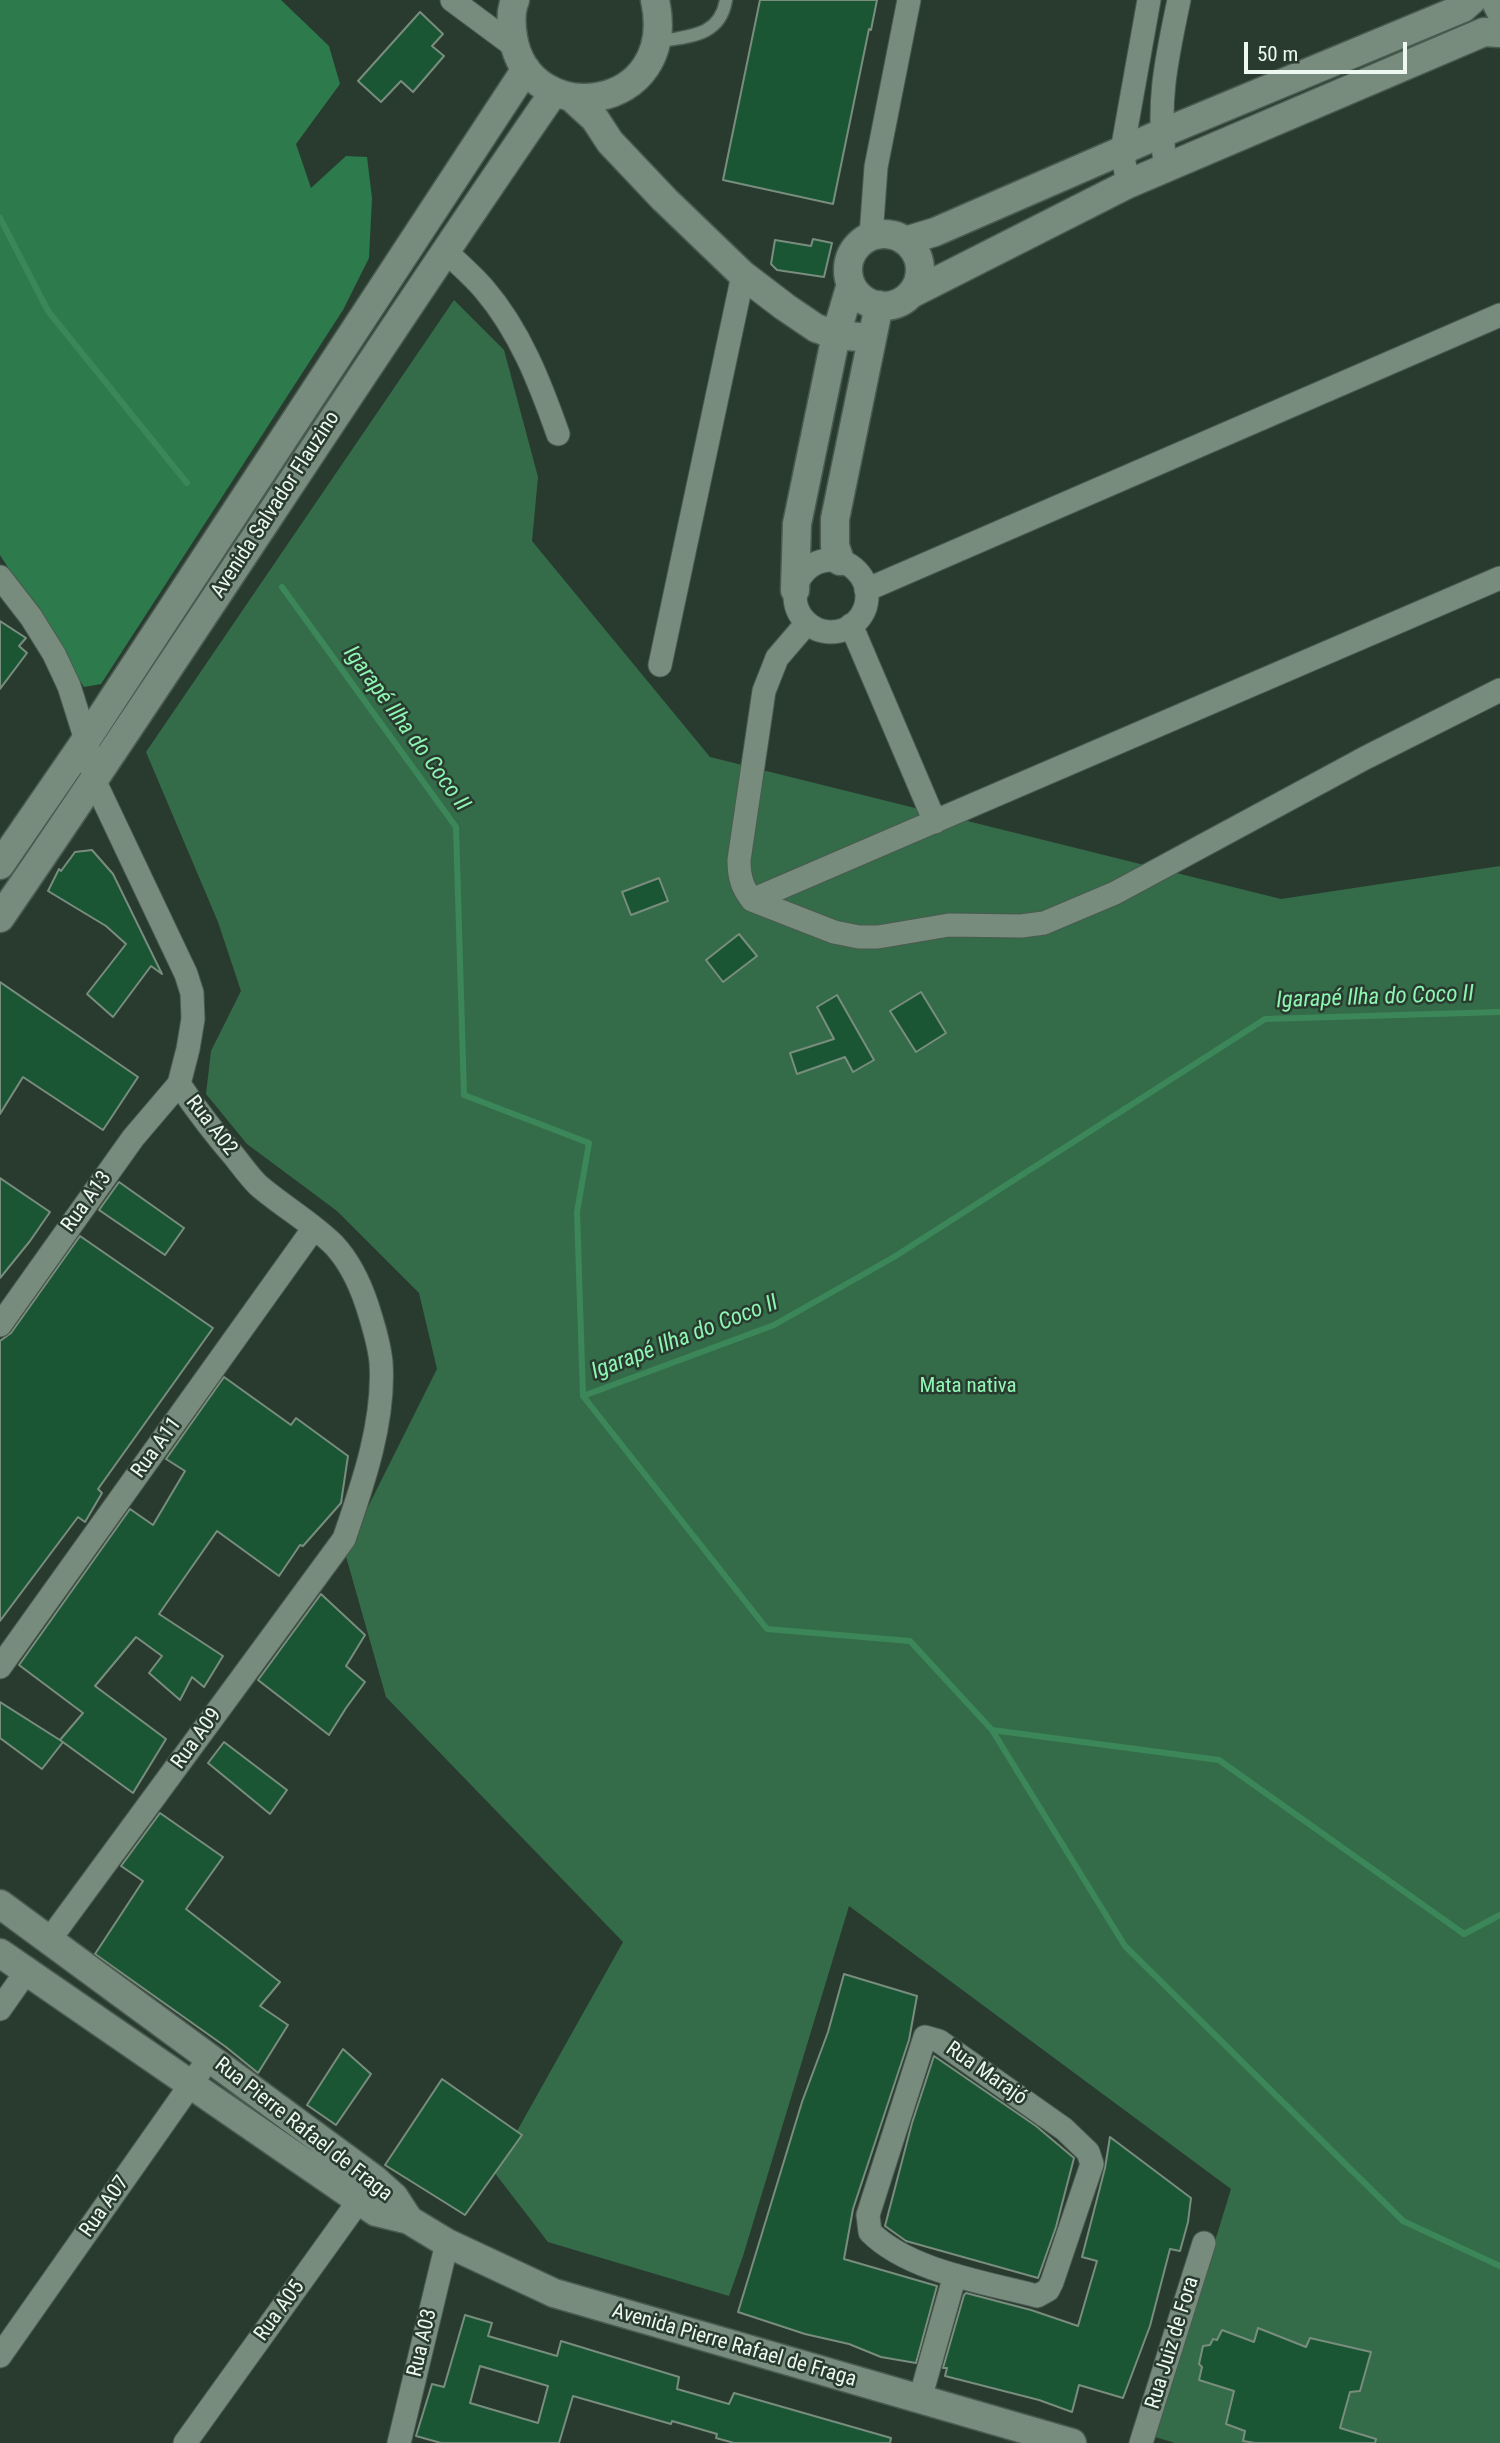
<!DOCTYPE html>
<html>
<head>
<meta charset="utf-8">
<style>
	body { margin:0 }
	#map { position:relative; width:1500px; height:2443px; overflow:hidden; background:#293b2f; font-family:"Roboto Condensed",sans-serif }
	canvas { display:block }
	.scale { position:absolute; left:1244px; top:42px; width:163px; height:32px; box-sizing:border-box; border:4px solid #edf8f0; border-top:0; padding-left:9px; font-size:21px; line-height:24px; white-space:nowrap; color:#edf8f0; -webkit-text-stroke:5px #293b2f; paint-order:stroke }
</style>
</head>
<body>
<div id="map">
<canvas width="1500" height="2443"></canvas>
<div class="scale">50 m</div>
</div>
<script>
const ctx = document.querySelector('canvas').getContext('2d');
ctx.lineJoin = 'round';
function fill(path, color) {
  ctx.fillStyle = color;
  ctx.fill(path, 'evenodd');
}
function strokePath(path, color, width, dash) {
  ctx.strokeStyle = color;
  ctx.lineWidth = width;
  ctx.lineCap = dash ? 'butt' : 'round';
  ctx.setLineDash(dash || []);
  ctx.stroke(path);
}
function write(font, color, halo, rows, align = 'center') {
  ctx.font = font + ' "Roboto Condensed",sans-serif';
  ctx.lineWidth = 5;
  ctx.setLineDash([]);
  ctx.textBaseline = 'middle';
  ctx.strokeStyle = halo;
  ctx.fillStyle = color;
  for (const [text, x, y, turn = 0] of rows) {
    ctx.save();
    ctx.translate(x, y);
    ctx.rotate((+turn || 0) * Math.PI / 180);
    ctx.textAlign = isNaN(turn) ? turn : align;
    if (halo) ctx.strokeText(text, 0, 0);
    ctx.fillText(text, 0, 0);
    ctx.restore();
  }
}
fill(new Path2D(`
	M 454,300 L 504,350 L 538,477 L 532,541 L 710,757 L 1281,899 L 1500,866 L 1500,2443 L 1175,2443 L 1155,2437 L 1231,2189 L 849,1906 L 743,2256 L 729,2296 L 548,2242 L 494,2172 L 623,1942 L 386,1697 L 345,1553 L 437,1369 L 419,1293 L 337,1211 L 247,1144 L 206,1094 L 211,1051 L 241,991 L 218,922 L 146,752 Z`), '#346c49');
fill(new Path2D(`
	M 0,0 L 281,0 L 329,46 L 340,84 L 296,144 L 311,188 L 346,156 L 367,157 L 372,198 L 369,258 L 343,310 L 101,684 L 84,687 L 0,555 Z`), '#2d7a4d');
strokePath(new Path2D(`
	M 0,218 L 48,311 L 187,483
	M 282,587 L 456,827 L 464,1095 L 589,1143 L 577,1212 L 583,1396 L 774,1325 L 894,1257 L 1265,1019 L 1500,1012
	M 583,1396 L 767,1629 L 910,1641 L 992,1730 L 1125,1946 L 1403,2221 L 1500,2266
	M 992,1730 L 1219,1760 L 1464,1934 L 1500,1915`), '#3c875a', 6);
const building = new Path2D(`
	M 760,0 L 877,0 L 871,30 L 869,29 L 833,204 L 723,180 Z
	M 420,12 L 443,34 L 432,46 L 444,56 L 413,92 L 401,81 L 381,102 L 358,81 Z
	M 813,239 L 832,243 L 824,277 L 777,270 L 771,264 L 775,240 L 811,246 Z
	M 0,621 L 26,638 L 19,646 L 27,653 L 0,689 Z
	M 92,850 L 113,874 L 162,974 L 151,966 L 113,1017 L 87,994 L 126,944 L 106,926 L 48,891 L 59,869 L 61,871 L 75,852 Z
	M 659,878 L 668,901 L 631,915 L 622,892 Z
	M 739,934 L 757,956 L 723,982 L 706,960 Z
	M 0,982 L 138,1077 L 103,1130 L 23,1077 L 0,1114 Z
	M 921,992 L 946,1033 L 916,1052 L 890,1011 Z
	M 837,995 L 874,1060 L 853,1072 L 845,1057 L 797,1074 L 790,1053 L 834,1039 L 817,1007 Z
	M 0,1178 L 50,1212 L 30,1241 L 0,1278 Z
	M 119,1182 L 184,1228 L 165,1255 L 99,1210 Z
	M 80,1236 L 213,1328 L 98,1489 L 102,1493 L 85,1522 L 78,1517 L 0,1621 L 0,1341 L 11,1333 Z
	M 224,1377 L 291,1425 L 296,1418 L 348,1456 L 341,1503 L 303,1546 L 300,1545 L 279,1576 L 217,1531 L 159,1614 L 223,1656 L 204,1687 L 192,1677 L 180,1700 L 149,1673 L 162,1656 L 136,1637 L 95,1686 L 166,1739 L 133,1793 L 60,1740 L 83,1713 L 19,1665 L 130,1509 L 153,1525 L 185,1471 L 166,1459 Z
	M 321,1594 L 365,1635 L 346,1666 L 365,1682 L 346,1708 L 329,1735 L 258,1680 Z
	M 0,1702 L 63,1742 L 42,1769 L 0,1738 Z
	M 224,1742 L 287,1790 L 270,1814 L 208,1763 Z
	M 160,1813 L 223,1857 L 186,1909 L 280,1982 L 260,2006 L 288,2025 L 258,2073 L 226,2047 L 95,1954 L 143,1881 L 121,1866 Z
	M 844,1974 L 917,1996 L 909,2040 L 853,2209 L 844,2259 L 937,2286 L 916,2363 L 881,2357 L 849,2344 L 805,2334 L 738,2312 L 802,2102 L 828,2032 Z
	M 343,2049 L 371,2074 L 336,2125 L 307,2105 Z
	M 934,2056 L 1036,2126 L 1074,2158 L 1056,2227 L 1038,2278 L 906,2241 L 885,2226 L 912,2123 Z
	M 442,2079 L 522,2135 L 465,2215 L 385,2165 Z
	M 1110,2137 L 1191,2198 L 1188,2222 L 1180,2251 L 1170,2249 L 1150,2326 L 1123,2398 L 1079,2385 L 1072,2412 L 1039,2400 L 945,2376 L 947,2368 L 943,2368 L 964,2295 L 966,2293 L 1031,2310 L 1078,2326 L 1097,2261 L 1082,2257 L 1105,2168 Z
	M 465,2315 L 492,2323 L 488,2336 L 557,2356 L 561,2341 L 679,2377 L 677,2389 L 729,2404 L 734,2393 L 891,2438 L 890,2443 L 734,2443 L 716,2438 L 717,2434 L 672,2421 L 671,2424 L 573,2396 L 559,2443 L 441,2443 L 416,2436 L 432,2384 L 444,2387 ZM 480,2366 L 548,2386 L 538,2423 L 470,2403 Z
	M 1258,2328 L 1306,2347 L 1310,2338 L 1371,2352 L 1360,2391 L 1350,2392 L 1340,2428 L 1376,2439 L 1375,2443 L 1255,2443 L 1243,2441 L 1245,2431 L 1226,2424 L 1234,2391 L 1199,2380 L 1202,2367 L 1199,2364 L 1203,2346 L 1210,2345 L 1213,2339 L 1217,2340 L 1222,2330 L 1254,2342 Z`);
fill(building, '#1b5634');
strokePath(building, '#798d7f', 2);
const service = new Path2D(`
	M 657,42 C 688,36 720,37 726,0`);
const minor = new Path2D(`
	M 452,0 L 514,46
	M 1166,169 C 1156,106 1166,61 1179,0
	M 1128,184 L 1122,151 L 1149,0
	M 871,236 L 876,167 L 909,0
	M 444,250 C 458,263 472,275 484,289 C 520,331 540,383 558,434
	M795 596a36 36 0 1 1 72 0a36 36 0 1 1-72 0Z
	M 0,577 L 31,617 L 54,654 L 69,686 L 86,740 L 94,780 L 186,974 L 192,993 L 193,1019 L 188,1049 L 179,1084 L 133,1138 L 0,1325
	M 866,590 L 1500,315
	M 807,623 L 777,658 L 764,691 L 739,860 C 739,877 742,887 752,900 L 1500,578
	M 851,625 L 935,822
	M 660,665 L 743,275
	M 752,900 L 834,932 L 859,937 L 878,937 L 949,925 L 1021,926 L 1044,923 L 1115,893 L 1365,758 L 1500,690
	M 0,1667 L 314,1228
	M 50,1939 L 344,1539 C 363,1484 385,1421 381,1362 C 379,1342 373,1324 367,1305 C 360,1284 349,1261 334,1245 C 311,1222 282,1206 258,1185 C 249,1176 242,1166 234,1156 C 214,1133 196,1109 179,1084
	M 0,2009 L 26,1972
	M 925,2037 L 939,2041 L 1064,2129 L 1088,2152 L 1092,2164 L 1052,2282 L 1048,2290 L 1037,2296 C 984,2282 909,2271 870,2232 L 868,2215 Z
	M 0,2356 L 210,2057
	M 920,2399 L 955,2275
	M 185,2443 L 368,2188
	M 399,2443 L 447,2243
	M 1141,2443 L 1204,2243`);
const tertiary = new Path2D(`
	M 515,0 C 510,12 511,25 513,37 C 528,131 680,114 655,0
	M 1495,0 L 1500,10
	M 572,98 L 595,119 L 610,142 L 664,199 L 743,275 L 785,307 L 816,328 L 836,335 L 871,338
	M848 270a36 36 0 1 1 72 0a36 36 0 1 1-72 0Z
	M 905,241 L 935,232 L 1160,134 L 1463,8 L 1472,0
	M 911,294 L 1128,184 L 1484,32 L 1500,33
	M 840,561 L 835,546 L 835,519 L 879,305
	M 795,590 L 797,524 L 836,335 L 851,284
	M 0,865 L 86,740 L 526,69
	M 0,918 C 188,645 365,365 554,92
	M 0,1904 L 374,2179 L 394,2197 L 409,2220
	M 0,1953 L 376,2212 L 409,2220 L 447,2243 L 554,2293 L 1072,2443`);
strokePath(service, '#4a5a4f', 15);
strokePath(minor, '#4a5a4f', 25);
strokePath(tertiary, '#4a5a4f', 31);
strokePath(service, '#778c7d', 12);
strokePath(minor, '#778c7d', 23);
strokePath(tertiary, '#778c7d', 28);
write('21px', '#edf8f0', '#293b2f', [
	["Avenida Salvador Flauzino",276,505,-57],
	["Rua A02",211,1126,52],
	["Rua A13",87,1202,-54],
	["Rua A11",157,1448,-54],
	["Rua A09",197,1739,-54],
	["Rua Marajó",986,2074,35],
	["Rua Pierre Rafael de Fraga",303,2130,38],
	["Rua A07",105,2207,-55],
	["Rua A05",280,2311,-54],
	["Rua A03",423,2343,-77],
	["Rua Juiz de Fora",1173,2343,-73],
	["Avenida Pierre Rafael de Fraga",734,2346,16]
]);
write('21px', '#90f7b5', '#293b2f', [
	["Mata nativa",968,1387]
]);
write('italic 23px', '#8ef5b3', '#293b2f', [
	["Igarapé Ilha do Coco II",406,729,54],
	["Igarapé Ilha do Coco II",1375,998,-2],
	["Igarapé Ilha do Coco II",685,1338,-21]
]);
</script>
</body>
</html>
